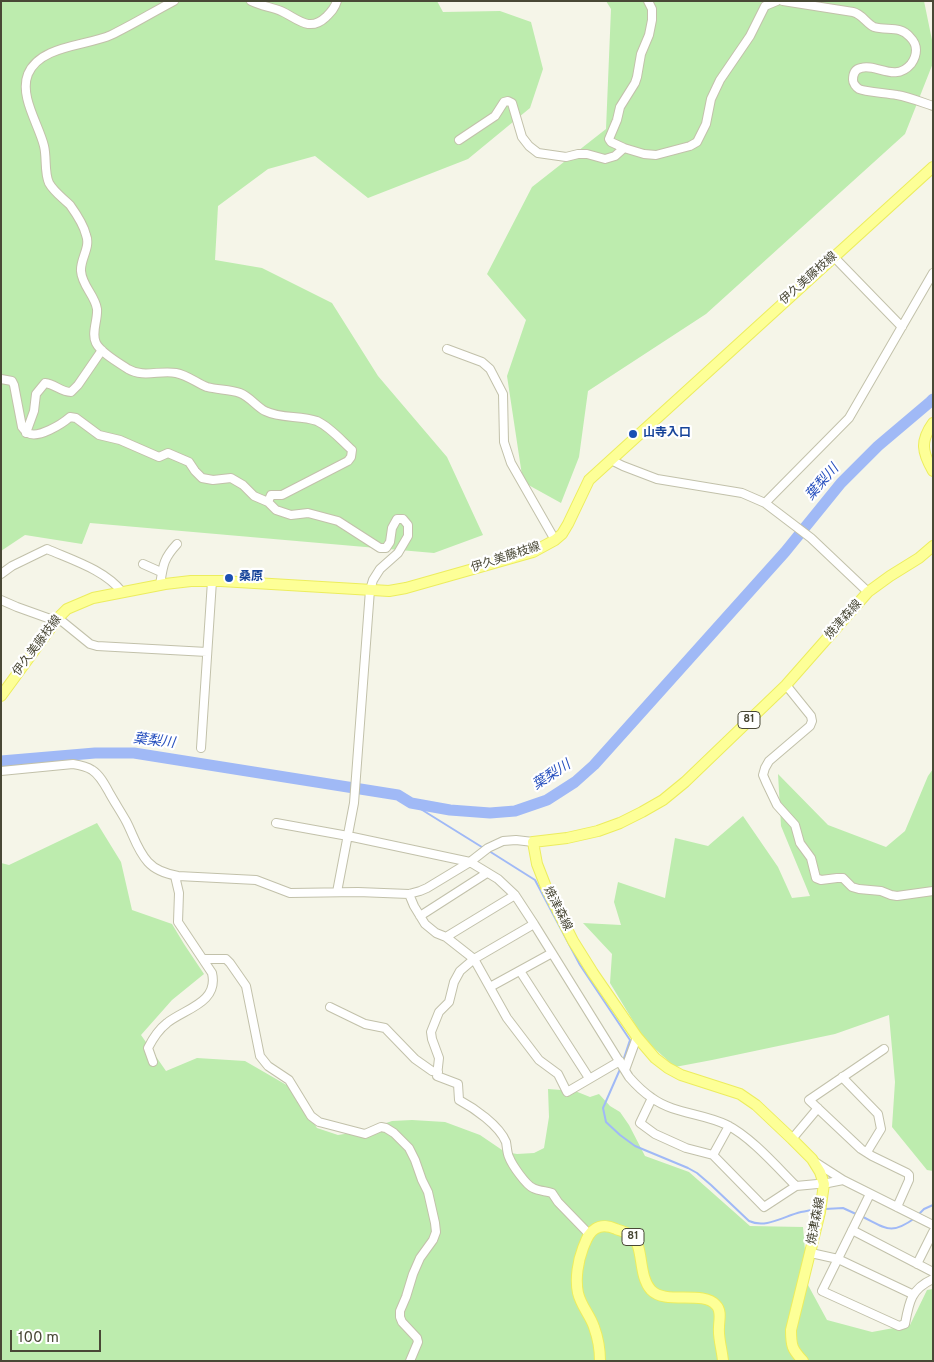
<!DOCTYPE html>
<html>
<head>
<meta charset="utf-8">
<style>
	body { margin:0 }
	#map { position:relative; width:934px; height:1362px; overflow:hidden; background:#f5f5e8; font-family:Overpass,sans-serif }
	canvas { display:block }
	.frame { position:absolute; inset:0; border:2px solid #494836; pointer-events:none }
	.scale { position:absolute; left:10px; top:1330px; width:91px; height:22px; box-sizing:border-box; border:2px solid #494836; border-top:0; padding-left:6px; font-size:15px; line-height:18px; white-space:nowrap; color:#494836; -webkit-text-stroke:4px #fff; paint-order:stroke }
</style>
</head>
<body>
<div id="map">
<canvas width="934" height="1362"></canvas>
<div class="frame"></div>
<div class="scale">100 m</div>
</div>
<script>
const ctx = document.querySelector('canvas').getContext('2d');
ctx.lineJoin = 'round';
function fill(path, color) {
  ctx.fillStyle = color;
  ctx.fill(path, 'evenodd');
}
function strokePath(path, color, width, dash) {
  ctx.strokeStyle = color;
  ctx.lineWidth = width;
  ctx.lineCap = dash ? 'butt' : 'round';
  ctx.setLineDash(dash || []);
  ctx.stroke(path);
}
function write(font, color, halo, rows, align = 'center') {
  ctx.font = font + ' Overpass,"Noto Sans JP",sans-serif';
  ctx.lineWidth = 4.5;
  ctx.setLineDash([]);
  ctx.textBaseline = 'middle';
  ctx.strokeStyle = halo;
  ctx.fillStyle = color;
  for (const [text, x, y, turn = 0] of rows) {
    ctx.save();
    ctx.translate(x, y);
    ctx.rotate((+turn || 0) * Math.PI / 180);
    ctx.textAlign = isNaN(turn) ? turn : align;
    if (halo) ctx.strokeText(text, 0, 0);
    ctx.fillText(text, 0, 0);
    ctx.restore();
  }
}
fill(new Path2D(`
	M 1,1 L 437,1 L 443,12 L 500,11 L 531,22 L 543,69 L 530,108 L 468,159 L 368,198 L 315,156 L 268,169 L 218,206 L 215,260 L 262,268 L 332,303 L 378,376 L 447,457 L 483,535 L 434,553 L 90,523 L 82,544 L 25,535 L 1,551 Z
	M 606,1 L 924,1 L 933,45 L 933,63 L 905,134 L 706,314 L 588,391 L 579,457 L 561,503 L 523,482 L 507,376 L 526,320 L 487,274 L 532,187 L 606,129 L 611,9 Z
	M 933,769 L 933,1171 L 927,1170 L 892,1127 L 895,1082 L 889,1015 L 835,1034 L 712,1060 L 675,1067 L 644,1039 L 610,983 L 612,954 L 583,923 L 621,925 L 614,902 L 618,882 L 665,898 L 675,838 L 708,846 L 743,816 L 778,867 L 792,898 L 810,896 L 781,826 L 778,774 L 828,825 L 886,847 L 905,831 L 928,776 Z
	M 97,823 L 121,862 L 132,910 L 172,924 L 184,944 L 204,974 L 172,1000 L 141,1035 L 166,1071 L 197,1058 L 245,1061 L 290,1087 L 317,1128 L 338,1135 L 363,1131 L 392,1121 L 412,1120 L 445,1122 L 480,1135 L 505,1152 L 517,1154 L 534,1153 L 544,1148 L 549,1117 L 548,1089 L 575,1091 L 590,1097 L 599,1094 L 610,1106 L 620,1112 L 629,1125 L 645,1156 L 689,1172 L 750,1226 L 803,1227 L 808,1285 L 827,1320 L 872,1332 L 910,1325 L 927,1290 L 933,1289 L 933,1361 L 1,1361 L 1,863 L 9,865 Z`), '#bdecae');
strokePath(new Path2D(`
	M 411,803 L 485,849
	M 489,851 L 535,880 L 580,965 L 630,1040 L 623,1061
	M 621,1067 L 603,1108 L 606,1122 L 620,1135 L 635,1146 L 688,1168 L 697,1173 L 711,1185 L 749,1221 C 766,1229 784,1216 801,1212 C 806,1211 812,1210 817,1209
	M 825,1209 L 843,1208 L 856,1214
	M 918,1215 L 924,1209 L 933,1205
	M 861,1216 C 886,1228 890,1236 915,1218`), '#a0b9f6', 2);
strokePath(new Path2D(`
	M 1,761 L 95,753 L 134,753 L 398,795 L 411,803 L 450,810 L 490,813 L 515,811 L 547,800 L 575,782 L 594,765 L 785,552 L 841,483 L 878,446 L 930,402 L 933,399`), '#a0b9f6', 11);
const minor = new Path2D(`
	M 174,1 C 153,12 132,25 111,35 C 87,46 40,45 28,74 C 19,96 39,125 44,146 C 47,158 44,172 49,183 C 54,192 63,198 70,205 C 75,212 84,226 86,235 C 91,247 80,259 81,271 C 82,286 95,295 97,309 C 98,320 91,333 96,343 C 101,353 119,363 128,369 C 143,378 160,370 176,373 C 187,375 197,383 207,387 C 218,390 230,389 240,393 C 250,397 256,406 265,411 C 281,419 300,415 317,421 C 330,427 341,440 352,450 L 351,457 L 348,461 L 282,495 L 271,495 L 268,502
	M 251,1 C 261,6 271,7 281,11 C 297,18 309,33 326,17 C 331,12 335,8 337,1
	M 648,1 L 652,9 L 652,20 L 649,35 L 641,54 L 637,77 L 635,83 L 620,107 L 617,120 L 609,139 L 611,142 L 624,148 L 644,154 L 656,155 L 690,146 L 697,142 L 706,124 L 711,99 L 720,80 L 750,36 L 765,6 L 777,1
	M 783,1 L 853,12 C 862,14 866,23 874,27 C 887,31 900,25 910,37 C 913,40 916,45 916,50 C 916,55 914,60 911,64 C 895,83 876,63 861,68 C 855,69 853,74 853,80 C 853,83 856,87 859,89 C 865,92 888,93 897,95 C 909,97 921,102 933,106
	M 459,140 L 495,116 L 504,102 L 508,101 L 512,103 L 522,137 L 529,146 L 538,153 L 566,157 L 578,154 L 587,154 L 605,159 L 615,156 L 624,148
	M 834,257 L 902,327
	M 447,349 L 482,362 L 490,369 L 503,394 L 504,442 L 511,463 L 555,540
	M 1,379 L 12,381 L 14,385 L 22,427 C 24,429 25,432 28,433 C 38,439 62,424 70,417 L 76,418 L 99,435 L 120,440 L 159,457 L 168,453 L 189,462 L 195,471 L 202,478 L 213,480 L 231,478 L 243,485 L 254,496 L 268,502 L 276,510 L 291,515 L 308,513 L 338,521 L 380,548 L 386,548 L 390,542 L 392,528 L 397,519 L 403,519 L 408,525 L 408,536 L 398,553 L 380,569 L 373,580 L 370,590 L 354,803 L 337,892
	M 26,433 L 34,411 L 36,394 L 45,383 C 55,384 61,392 71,392 L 78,385 L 102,350
	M 611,460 L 623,466 L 657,479 L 742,493 L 765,503 L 811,538 L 868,592
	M 765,503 L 849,418 L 933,273
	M 143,564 L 161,572
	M 1,574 L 12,566 L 47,549 C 72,560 105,570 122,592
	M 160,585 C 163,566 163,559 177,544
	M 1,600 L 17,607 L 56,621
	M 58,618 L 90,644 L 97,646 L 207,652
	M 786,685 L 811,716 L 812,721 L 810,726 L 769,761 L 765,768 L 763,775 L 766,782 L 777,805 L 795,825 L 800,843 L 811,858 L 816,878 L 821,880 L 837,878 L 843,878 L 852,887 L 859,889 L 881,891 L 891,895 L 897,896 L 933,891
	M 201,748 L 212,581
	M 1,771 L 73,764 C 80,765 86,766 92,770 C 100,775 105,785 110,794 C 115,803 121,812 126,821 C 133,834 137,850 148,862 C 156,871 167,874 178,876 L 256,880 L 290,893 L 358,892 L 409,894 L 420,891 L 427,888 L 470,862 L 488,848 L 503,841 L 516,840 L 533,842
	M 276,823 L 348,836 L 470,862 L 498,879 L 515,895 L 534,924 L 629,1077 C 636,1085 643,1092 652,1098 C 674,1114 703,1113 727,1125 C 751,1137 777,1167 796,1186
	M 409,894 L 414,906 L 425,924 L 436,933 L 446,937 L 474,959 L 507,1018 L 539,1060 L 558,1074 L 567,1092 L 620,1061
	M 420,916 L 487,873
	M 534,924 L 474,959 L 460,971 L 454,982 L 449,1002 L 439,1012 L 431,1032 L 432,1039 L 439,1058 L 437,1076 L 458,1084 L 459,1100 C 474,1108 499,1125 506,1142 C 507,1147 507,1153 509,1157 C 512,1165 526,1185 533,1188 C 539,1191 546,1191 552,1193 L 558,1202 L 589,1234
	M 446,937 L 515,895
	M 203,959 L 226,959 L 230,963 L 246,986 L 260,1056 L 268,1066 L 289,1080 L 311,1116 L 319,1122 L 365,1134 L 381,1127 L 386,1128 L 394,1133 L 409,1148 L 415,1160 L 422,1180 L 428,1192 L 435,1223 L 436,1232 L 433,1240 L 420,1258 L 413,1274 L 406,1297 L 400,1311 L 400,1317 L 402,1322 L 417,1338 L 418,1342 L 410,1361
	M 520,971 L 589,1078
	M 490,987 L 552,953
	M 330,1007 L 365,1024 L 385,1028 L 415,1059 L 432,1071 L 438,1072
	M 884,1049 L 809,1100 L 861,1149 L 872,1156 L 907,1173 L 909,1175 L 909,1180 L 897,1207
	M 153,1062 L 148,1048 C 153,1038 158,1030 167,1023 C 184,1009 219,1003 212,973 L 178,922 L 179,893 L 175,876
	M 625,1070 L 637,1037
	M 842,1077 L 878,1114 L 881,1129 L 867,1152
	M 652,1098 L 640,1123 L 655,1134 L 686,1148 L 713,1155 L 764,1207 L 796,1186 L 828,1183 L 843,1180 L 933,1225
	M 792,1139 L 818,1108
	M 713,1155 L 729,1126
	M 815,1162 L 843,1180
	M 870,1194 L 822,1291 L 899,1326 L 905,1324 C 909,1302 911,1289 933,1279
	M 852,1230 L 933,1272
	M 811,1253 L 838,1259 L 912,1294
	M 917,1264 L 933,1232`);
const major = new Path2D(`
	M 933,423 C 920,441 922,452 933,471
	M 1,696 L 58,618 L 67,609 L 93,598 L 165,584 L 191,581 L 221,581 L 389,591 L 406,588 L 533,552 L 555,540 L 562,534 L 568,524 L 589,480 L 933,167
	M 600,1361 C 600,1349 598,1338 594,1327 C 590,1315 581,1306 578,1293 C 575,1279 578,1261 583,1248 C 586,1241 588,1233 595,1229 C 602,1224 609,1226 616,1229 C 621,1231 626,1232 630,1235 C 645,1244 637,1274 651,1290 C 665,1305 703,1290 716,1305 C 722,1311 719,1320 719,1327 C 718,1338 722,1349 723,1361
	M 803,1361 C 792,1349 791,1346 791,1330 L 820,1212 L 824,1184 L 820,1172 L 812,1159 L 792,1139 L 756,1105 L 740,1094 L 681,1075 L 668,1068 L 655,1058 L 637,1037 L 593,973 L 573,941 L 546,887 L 537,864 L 533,842 L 567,838 L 598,831 L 620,823 L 642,812 L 663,800 L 685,782 L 786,685 L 868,592 L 890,576 L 919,558 L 933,546`);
strokePath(minor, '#c2c1aa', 10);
strokePath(major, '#eced5e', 12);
strokePath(minor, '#fff', 8);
strokePath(major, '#fdff97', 10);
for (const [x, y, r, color] of [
	[633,434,5,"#1a4fb4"],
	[229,578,5,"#1a4fb4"]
]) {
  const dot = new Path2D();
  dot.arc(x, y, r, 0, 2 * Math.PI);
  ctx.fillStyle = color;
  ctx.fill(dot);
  strokePath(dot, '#fff', 2);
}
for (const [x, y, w] of [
	[749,720,22],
	[633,1237,22]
]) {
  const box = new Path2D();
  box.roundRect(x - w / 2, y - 8.5, w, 17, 4);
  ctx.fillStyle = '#fff';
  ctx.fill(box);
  strokePath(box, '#494836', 1);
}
write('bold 11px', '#494836', null, [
	["81",749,720],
	["81",633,1237]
]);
write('12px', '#494836', '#fff', [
	["伊久美藤枝線",809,279,-42],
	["伊久美藤枝線",506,558,-18],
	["焼津森線",844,620,-48],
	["伊久美藤枝線",38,646,-53],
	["焼津森線",557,909,63],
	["焼津森線",817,1221,-79]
]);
write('bold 12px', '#164399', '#fff', [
	["山寺入口",643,434],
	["桑原",239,578]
], 'left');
write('italic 14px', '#264fbe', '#fff', [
	["葉梨川",823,483,-49],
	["葉梨川",154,742,7],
	["葉梨川",552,776,-33]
]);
</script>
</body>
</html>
